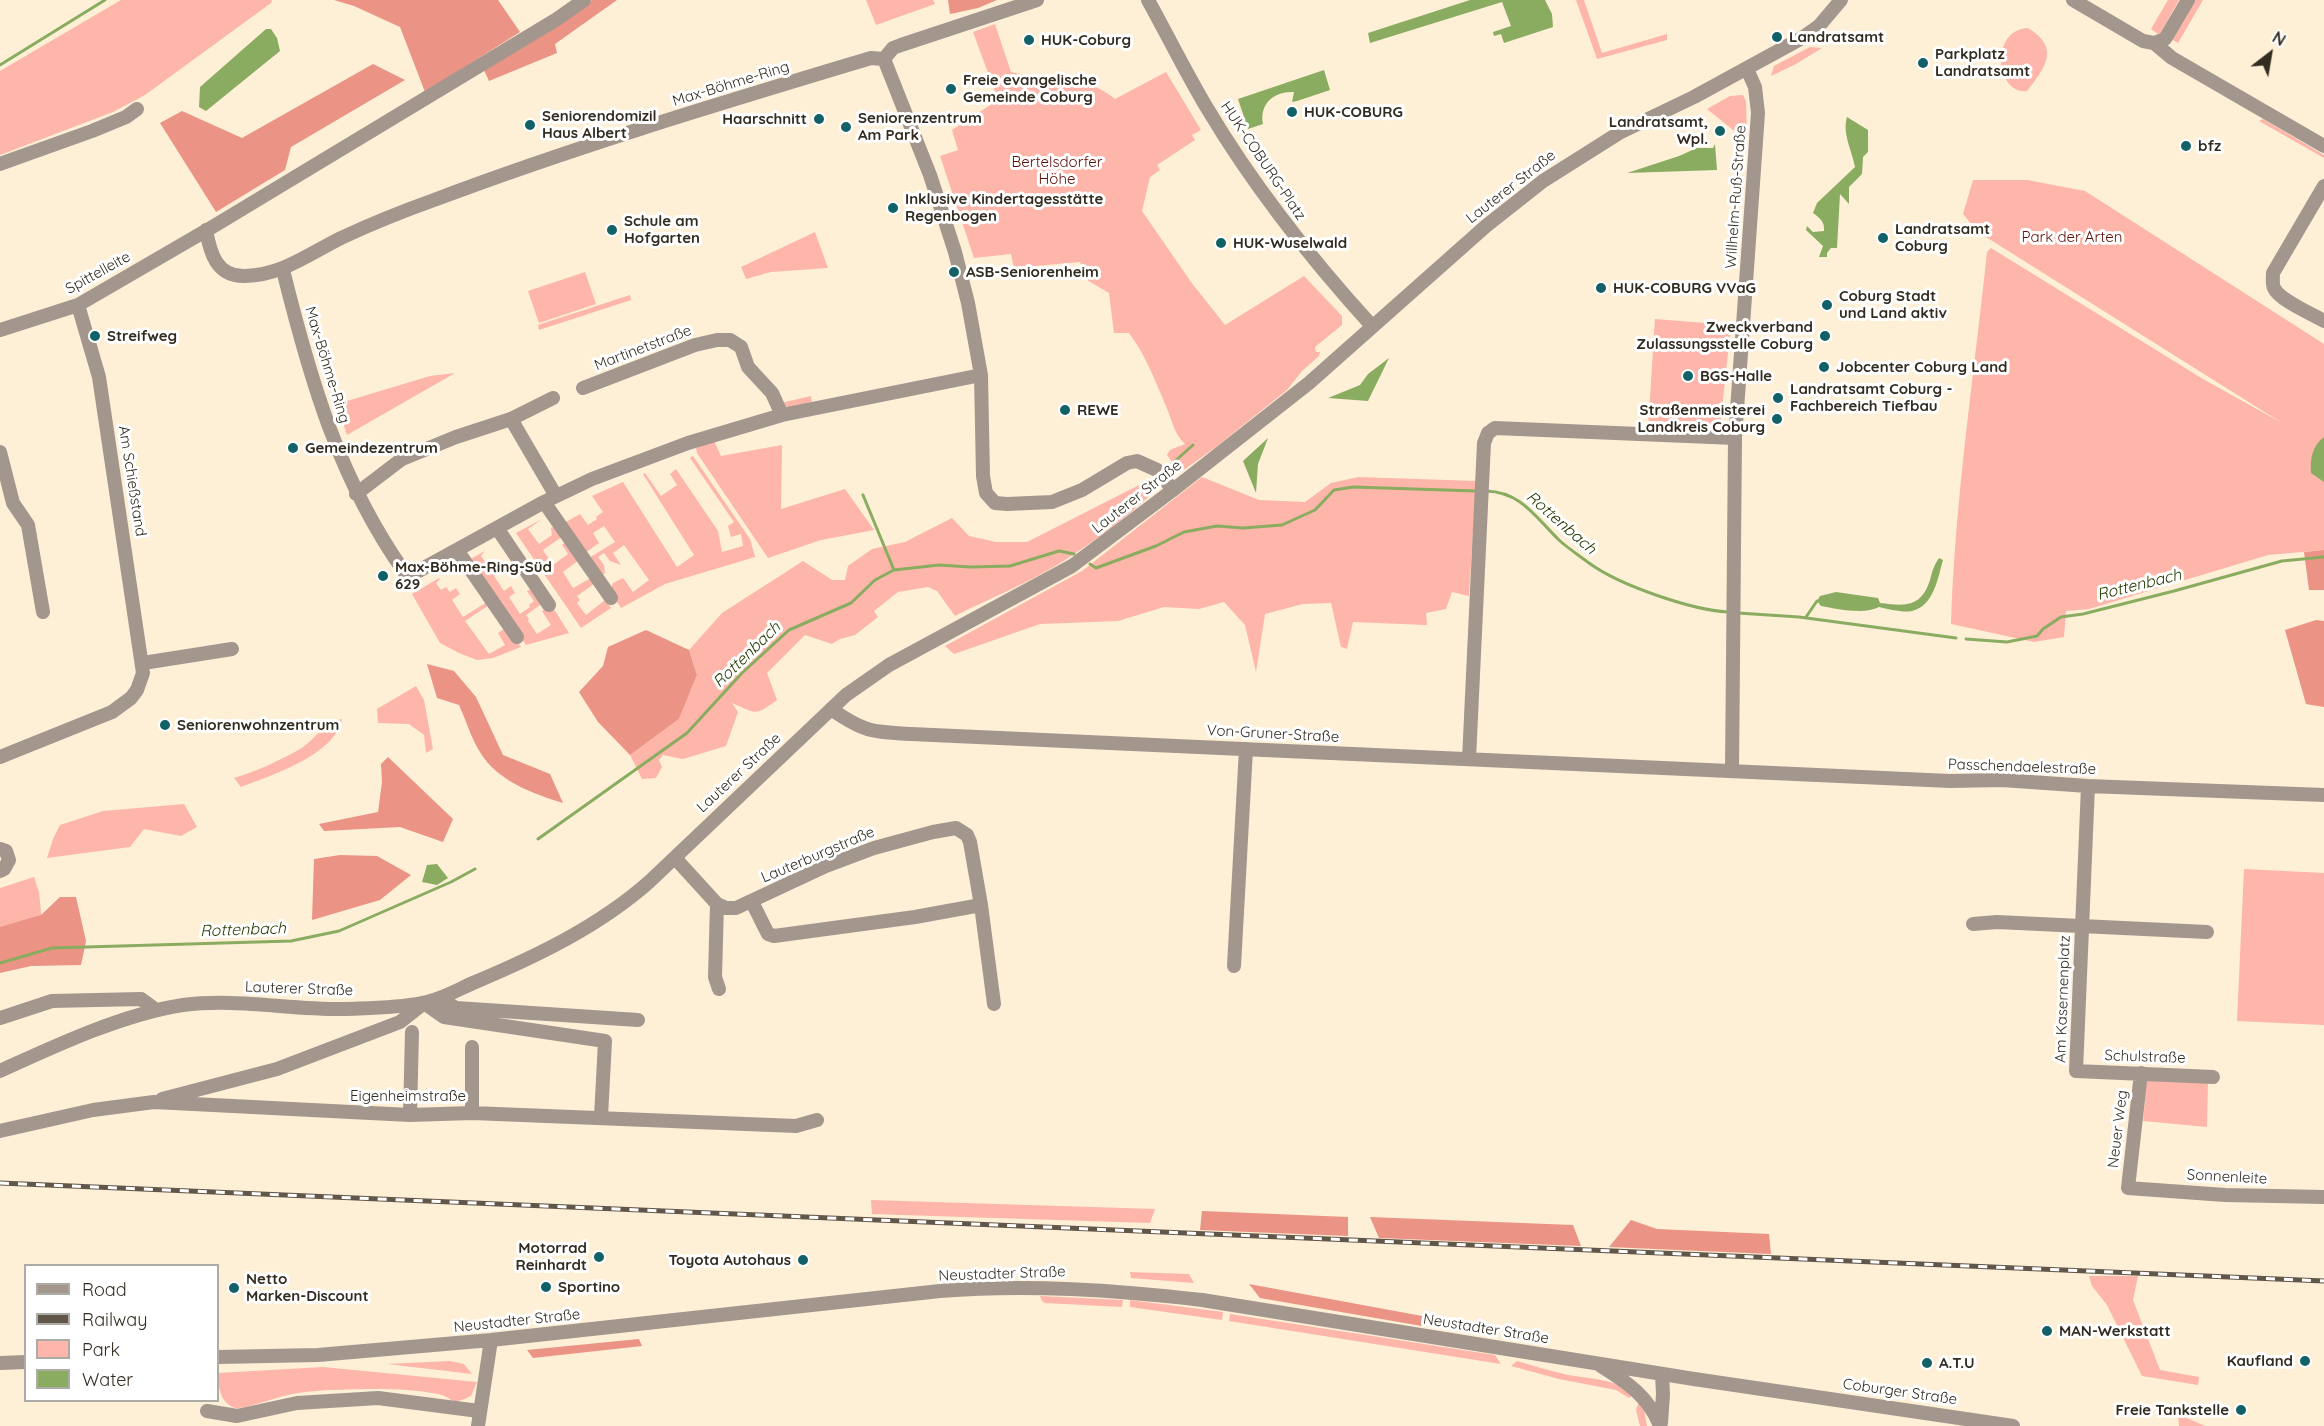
<!DOCTYPE html>
<html>
<head>
<meta charset="utf-8">
<style>
	body { margin:0 }
	#map { position:relative; width:2324px; height:1426px; overflow:hidden; background:#feefd7; font-family:Quicksand,sans-serif }
	canvas { display:block }
	.legend { position:absolute; left:24px; top:1264px; width:195px; height:138px; box-sizing:border-box; background:#fff; border:2px solid #adaba6; margin:0; padding:8px 10px; list-style:none; font-size:18px; color:#332c21 }
	.legend li { display:flex; align-items:center; gap:12px; height:30px }
	.legend b { width:30px; border:2px solid #adaba6 }
	.north { position:absolute; left:2240px; top:24px; width:60px; height:60px; -webkit-text-stroke:4px #fff; paint-order:stroke; rotate:31deg; font-size:16px; font-weight:700; line-height:24px; text-align:center; color:#332c21 }
	.north::after { content:''; display:block; margin:auto; width:21px; height:27px; background:#332c21; clip-path:polygon(50% 0,100% 100%,50% 72%,0 100%) }
</style>
</head>
<body>
<div id="map">
<canvas width="2324" height="1426"></canvas>
<ul class="legend">
<li><b style="height:8px;background:#a3968d"></b>Road</li>
<li><b style="height:8px;background:#60574a"></b>Railway</li>
<li><b style="height:16px;background:#fdb6a9"></b>Park</li>
<li><b style="height:16px;background:#8aac60"></b>Water</li>
</ul>
<div class="north">N</div>
</div>
<script>
const ctx = document.querySelector('canvas').getContext('2d');
ctx.lineJoin = 'round';
function fill(path, color) {
  ctx.fillStyle = color;
  ctx.fill(path, 'evenodd');
}
function strokePath(path, color, width, dash) {
  ctx.strokeStyle = color;
  ctx.lineWidth = width;
  ctx.lineCap = dash ? 'butt' : 'round';
  ctx.setLineDash(dash || []);
  ctx.stroke(path);
}
function write(font, color, halo, rows, align = 'center') {
  ctx.font = font + ' Quicksand,sans-serif';
  ctx.lineWidth = 6;
  ctx.setLineDash([]);
  ctx.textBaseline = 'middle';
  ctx.strokeStyle = halo;
  ctx.fillStyle = color;
  for (const [text, x, y, turn = 0] of rows) {
    ctx.save();
    ctx.translate(x, y);
    ctx.rotate((+turn || 0) * Math.PI / 180);
    ctx.textAlign = isNaN(turn) ? turn : align;
    if (halo) ctx.strokeText(text, 0, 0);
    ctx.fillText(text, 0, 0);
    ctx.restore();
  }
}
fill(new Path2D(`
	M 121,0 L 272,0 L 271,3 L 145,95 L 113,112 L 0,155 L 0,71 Z
	M 866,0 L 933,0 L 935,4 L 876,25 Z
	M 1576,0 L 1584,0 L 1602,53 L 1667,34 L 1667,40 L 1597,59 Z
	M 2168,0 L 2179,0 L 2160,34 L 2158,34 L 2151,29 Z
	M 2192,0 L 2203,0 L 2178,43 L 2171,39 Z
	M 995,24 L 1011,72 C 1048,81 1084,73 1115,99 L 1166,72 L 1201,130 L 1192,135 L 1195,140 L 1157,165 L 1160,170 L 1150,177 L 1142,211 L 1191,282 L 1225,325 L 1304,276 L 1342,316 L 1342,325 L 1315,347 L 1316,352 L 1320,352 L 1319,356 L 1302,371 L 1287,390 L 1216,447 L 1185,469 L 1177,469 L 1167,455 L 1170,450 L 1185,444 C 1173,433 1172,419 1166,406 C 1155,381 1146,355 1129,333 L 1114,333 L 1109,293 L 1087,280 L 1080,262 L 1014,268 L 1011,254 L 974,258 L 940,156 L 958,150 L 952,130 L 998,100 L 973,32 Z
	M 2028,28 C 2061,48 2045,68 2027,91 C 1996,95 1989,30 2028,28 Z
	M 1810,47 L 1822,48 L 1796,64 L 1771,76 L 1774,66 Z
	M 1743,95 L 1746,101 L 1747,137 L 1743,138 L 1707,109 L 1730,96 Z
	M 2263,119 L 2324,155 L 2324,158 L 2259,121 Z
	M 1973,180 L 2027,180 L 2085,191 L 2324,344 L 2324,550 L 2268,555 L 2089,609 L 2066,611 L 2064,637 L 2034,642 L 1951,624 C 1955,499 1974,376 1987,252 L 1991,248 L 2203,379 L 2282,423 L 1978,232 L 1963,214 Z
	M 815,232 L 828,268 L 771,272 L 746,279 L 741,267 Z
	M 585,272 L 596,304 L 539,323 L 528,291 Z
	M 630,295 L 631,300 L 539,330 L 538,325 Z
	M 1655,319 L 1731,325 L 1720,427 L 1718,429 L 1648,429 Z
	M 455,373 L 347,435 L 337,404 L 430,376 Z
	M 811,396 L 812,403 L 790,409 L 781,403 Z
	M 714,441 L 721,456 L 782,445 L 781,509 L 845,489 L 874,530 L 821,540 L 768,558 L 697,453 L 696,448 Z
	M 693,456 L 750,539 L 755,557 L 665,584 L 621,608 L 610,592 L 613,583 L 623,578 L 633,592 L 649,580 L 624,545 L 613,553 L 621,565 L 610,561 L 604,553 L 598,557 L 604,565 L 605,573 L 600,576 L 589,558 L 615,542 L 604,526 L 593,533 L 599,543 L 585,553 L 564,523 L 580,514 L 588,525 L 597,519 L 596,517 L 603,512 L 592,496 L 623,482 L 677,567 L 694,555 L 643,474 L 645,473 L 661,496 L 677,485 L 670,474 L 676,469 L 718,531 L 722,552 L 743,546 L 741,534 L 731,537 L 728,526 L 734,522 L 690,458 Z
	M 1202,477 L 1259,500 L 1305,502 L 1331,483 L 1358,477 L 1476,481 L 1469,596 L 1452,592 L 1446,609 L 1426,613 L 1427,625 L 1353,622 L 1347,649 L 1341,647 L 1331,603 L 1303,604 L 1265,614 L 1256,672 L 1245,625 L 1224,602 L 1199,609 L 1164,607 L 1118,621 L 1040,624 L 954,654 L 945,646 L 1082,571 Z
	M 1151,479 L 1154,484 L 1154,492 C 1126,518 1095,541 1062,562 C 1029,583 990,598 955,616 L 937,591 L 928,587 L 898,592 L 874,611 L 878,617 L 855,635 L 840,639 L 832,644 L 805,635 L 767,673 L 777,700 C 754,717 756,713 732,703 L 738,712 L 726,746 L 683,759 L 663,755 L 659,760 L 662,767 L 656,778 L 642,779 L 630,755 L 679,719 L 697,675 L 689,650 L 722,613 L 803,561 L 832,580 L 845,580 L 848,566 L 872,549 L 905,542 L 952,518 L 969,536 L 996,542 L 1027,542 Z
	M 542,519 L 528,529 L 539,544 L 552,535 L 551,528 L 555,525 L 563,536 L 543,550 L 553,565 L 568,554 L 562,545 L 567,541 L 579,560 L 563,572 L 573,588 L 591,578 L 594,584 L 577,596 L 580,600 L 577,603 L 586,615 L 605,600 L 611,608 L 581,628 L 516,533 Z
	M 485,551 L 481,556 L 490,569 L 495,566 L 499,572 L 494,576 L 504,591 L 511,586 L 515,593 L 509,597 L 520,614 L 530,607 L 529,605 L 534,601 L 527,591 L 533,588 L 543,603 L 526,615 L 529,619 L 528,621 L 537,634 L 551,625 L 542,611 L 552,606 L 569,633 L 526,645 L 469,560 Z
	M 439,578 L 440,579 L 436,583 L 441,590 L 446,587 L 450,592 L 456,588 L 460,594 L 452,600 L 463,617 L 487,602 L 489,605 L 465,621 L 489,654 L 505,645 L 498,633 L 507,627 L 521,647 L 493,658 L 477,660 L 459,653 L 440,643 L 412,594 Z
	M 416,686 L 424,700 L 433,749 L 426,753 L 424,735 L 409,724 L 378,723 L 377,709 Z
	M 342,719 C 335,755 272,775 241,787 L 234,778 C 257,771 279,761 300,749 C 315,740 324,722 342,719 Z
	M 184,804 L 197,827 L 181,836 L 144,829 L 130,847 L 47,858 L 53,839 L 60,825 L 103,811 Z
	M 2244,869 L 2324,873 L 2324,1025 L 2237,1021 Z
	M 34,877 L 39,892 L 43,933 L 0,945 L 0,888 Z
	M 2147,1078 L 2208,1081 L 2207,1127 L 2143,1121 Z
	M 871,1200 L 1155,1209 L 1150,1223 L 872,1214 Z
	M 1130,1272 L 1189,1274 L 1194,1283 L 1131,1278 Z
	M 2089,1276 L 2138,1276 L 2133,1300 L 2160,1370 L 2199,1377 L 2198,1385 L 2142,1376 L 2107,1305 L 2092,1286 Z
	M 1040,1296 L 1123,1300 L 1122,1307 L 1045,1303 L 1042,1301 Z
	M 1130,1300 L 1223,1312 L 1222,1320 L 1130,1307 Z
	M 1230,1314 L 1495,1355 L 1501,1364 L 1229,1321 Z
	M 450,1361 L 464,1364 L 472,1374 L 387,1364 Z
	M 1517,1361 C 1534,1366 1551,1371 1568,1375 C 1592,1379 1615,1379 1635,1394 L 1629,1398 L 1616,1390 L 1559,1379 L 1511,1366 Z
	M 323,1367 L 477,1382 L 471,1396 C 448,1407 456,1398 438,1394 C 402,1387 365,1389 329,1390 C 315,1391 301,1392 288,1395 C 277,1397 242,1410 235,1408 C 220,1403 218,1386 218,1373 Z
	M 1639,1401 L 1644,1409 L 1647,1426 L 1640,1426 L 1636,1410 Z
	M 2178,1414 L 2205,1426 L 2179,1426 Z`), '#fdb6a9');
fill(new Path2D(`
	M 334,0 L 498,0 L 520,32 L 425,92 L 400,27 L 354,6 Z
	M 592,0 L 617,0 L 555,44 L 557,53 L 489,81 L 484,70 L 547,32 Z
	M 948,0 L 997,0 L 978,8 L 950,14 Z
	M 373,64 L 405,80 L 291,147 L 285,170 L 216,212 L 160,123 L 182,111 L 242,138 Z
	M 2324,550 L 2324,590 L 2309,590 L 2304,552 Z
	M 2316,620 L 2324,621 L 2324,707 L 2306,704 L 2285,630 Z
	M 646,630 L 689,650 L 697,675 L 679,719 L 630,755 L 598,722 L 579,692 L 603,666 L 608,647 Z
	M 427,664 L 454,671 L 476,697 L 503,755 L 550,774 L 563,803 C 534,794 497,781 480,752 C 471,738 466,720 459,705 L 437,698 Z
	M 388,757 L 453,819 L 443,842 L 400,827 L 324,831 L 319,824 L 378,812 L 382,782 L 381,764 Z
	M 340,855 L 377,856 L 411,875 L 380,900 L 312,920 L 314,859 Z
	M 60,897 L 76,897 L 86,941 L 81,965 L 31,966 L 0,973 L 0,927 L 41,915 Z
	M 1202,1211 L 1348,1217 L 1348,1236 L 1200,1230 Z
	M 1370,1217 L 1573,1225 L 1581,1246 L 1379,1238 Z
	M 1631,1220 L 1657,1229 L 1769,1234 L 1771,1254 L 1609,1247 Z
	M 1249,1284 L 1422,1316 L 1422,1326 L 1260,1298 Z
	M 639,1339 L 642,1346 L 533,1358 L 527,1350 Z`), '#eb9384');
fill(new Path2D(`
	M 1470,0 L 1545,0 L 1552,14 L 1553,27 L 1504,43 L 1501,34 L 1494,36 L 1493,32 L 1511,26 L 1502,2 L 1370,43 L 1368,33 Z
	M 266,29 L 271,29 L 277,38 L 280,51 L 206,111 L 199,107 L 200,87 Z
	M 1324,70 L 1330,90 L 1297,101 L 1292,102 L 1294,92 C 1274,91 1259,104 1263,124 L 1248,129 L 1238,99 Z
	M 1847,117 L 1868,130 L 1868,152 L 1863,157 L 1862,174 L 1849,187 L 1849,204 L 1840,194 L 1837,248 L 1831,248 L 1827,253 L 1827,257 L 1819,257 L 1823,246 L 1806,230 L 1807,226 L 1813,232 L 1824,231 C 1825,222 1820,218 1813,213 L 1817,203 L 1855,167 C 1852,150 1842,134 1847,117 Z
	M 1715,144 L 1717,170 L 1627,173 L 1679,156 L 1697,148 L 1713,148 Z
	M 1389,358 L 1368,401 L 1328,398 L 1360,385 L 1368,374 Z
	M 2324,437 L 2324,482 L 2311,473 C 2310,459 2312,446 2324,437 Z
	M 1268,438 L 1258,464 L 1256,493 L 1243,461 Z
	M 1939,558 L 1943,560 C 1938,577 1934,606 1912,611 C 1903,613 1889,609 1879,607 C 1865,615 1837,609 1821,606 L 1817,601 L 1820,596 L 1836,592 L 1878,598 L 1880,603 C 1905,606 1921,608 1930,580 C 1932,572 1934,565 1939,558 Z
	M 437,864 L 448,878 L 437,885 L 422,882 L 427,865 Z`), '#8aac60');
strokePath(new Path2D(`
	M 0,65 L 105,0
	M 1165,470 L 1193,445
	M 1486,491 C 1522,492 1536,518 1560,541 C 1569,549 1580,556 1589,563 C 1619,585 1691,610 1728,612
	M 863,495 L 894,570
	M 1090,564 L 1096,568 L 1156,546 L 1184,532 L 1217,526 L 1243,528 L 1282,525 L 1315,510 L 1334,490 L 1353,487 L 1476,491
	M 1738,613 L 1799,617 L 1956,638
	M 1806,617 L 1817,601
	M 1966,639 L 2007,642 L 2037,636 L 2043,629 L 2061,617 L 2083,614 L 2174,591 L 2282,561 L 2324,557
	M 538,839 L 687,733 L 742,673 L 789,630 L 851,603 L 875,580 L 894,570 L 939,565 L 970,567 L 1010,566 L 1059,551 L 1074,554
	M 0,963 L 52,948 L 291,941 L 339,931 L 451,882 L 475,869`), '#8aac60', 3);
strokePath(new Path2D(`
	M 1148,0 C 1168,36 1186,73 1207,108 C 1254,187 1311,259 1372,326
	M 2073,0 L 2143,41 L 2154,43 L 2172,58 L 2324,146
	M 2154,43 L 2165,39 L 2188,0
	M 884,59 L 930,175 L 955,252 L 968,303 L 981,375 L 983,476 L 986,493 L 995,503 L 1007,504 L 1052,502 L 1082,490 L 1127,463 L 1137,461 L 1157,470 L 1173,490
	M 884,59 L 893,48 L 901,45 L 1037,0
	M 0,164 L 92,131 L 126,117 L 137,109
	M 2324,186 L 2273,273 C 2273,278 2272,284 2274,288 C 2279,300 2312,314 2324,321
	M 206,230 C 210,252 216,277 245,276 C 282,275 309,254 341,238 C 371,224 403,211 434,200 C 577,146 725,102 871,58 L 884,59
	M 283,270 C 310,379 339,480 405,573 L 413,574 L 544,502 L 592,479 L 688,443 L 782,415 L 981,375
	M 0,330 L 78,305 L 214,226 L 557,19 L 584,0
	M 583,388 L 695,345 L 717,340 L 730,340 L 741,347 L 748,367 L 772,393 L 782,415
	M 511,419 L 553,398
	M 0,452 L 13,503 L 28,525 L 43,612
	M 356,494 L 402,459 L 456,437 L 511,419 L 556,496
	M 544,502 L 611,598
	M 497,528 L 549,605
	M 457,550 L 517,637
	M 143,663 L 232,649
	M 831,709 C 864,732 872,732 911,734 L 1950,781 L 2002,780 L 2088,786 L 2324,795
	M 0,757 L 112,712 L 131,698 L 137,690 L 143,673 L 99,377 L 78,305
	M 1469,759 L 1484,443 L 1488,433 L 1495,428 L 1735,438
	M 1732,771 L 1735,438 L 1758,113 L 1755,87 L 1747,69
	M 2088,786 L 2076,1071 L 2213,1077
	M 0,849 L 6,851 L 9,860 L 4,869 L 0,871
	M 675,858 L 717,904 L 715,977 L 719,989
	M 752,902 L 768,934 L 774,936 L 915,917 L 981,905
	M 717,904 L 726,908 L 736,908 L 826,866 L 874,848 L 933,832 L 956,828 L 967,835 L 970,842 L 981,905 L 994,1004
	M 1973,924 L 1997,922 L 2207,932
	M 1234,966 L 1246,749
	M 439,998 L 456,1008 L 638,1020
	M 0,1018 L 52,1001 L 141,999 L 156,1010
	M 472,1047 L 472,1113
	M 0,1071 C 55,1046 123,1014 183,1005 C 237,998 291,1010 346,1009 C 371,1008 397,1008 422,1003 C 440,1000 457,990 473,983 C 535,957 598,927 649,882 L 846,695 L 889,665 L 1072,566 L 1173,490 L 1309,383 L 1486,226 L 1543,181 L 1619,133 L 1694,97 L 1802,38 L 1819,26 L 1841,0
	M 2141,1073 L 2128,1188 L 2225,1195 L 2324,1197
	M 162,1099 L 277,1069 L 400,1022 L 424,1003 L 444,1017 L 605,1041 L 601,1117
	M 410,1115 L 412,1032
	M 0,1131 L 93,1110 L 154,1102 L 410,1115 L 472,1113 L 796,1126 L 817,1120
	M 218,1357 L 318,1355 L 491,1340 L 940,1291 C 1028,1284 1115,1290 1202,1300 L 1694,1379 L 2013,1426
	M 0,1363 L 26,1362
	M 1601,1366 C 1627,1382 1649,1397 1660,1426
	M 207,1411 L 237,1416 L 297,1403 L 378,1398 L 479,1411
	M 1661,1423 L 1663,1394 L 1662,1374
	M 478,1426 L 491,1340`), '#a3968d', 14);
const rail = new Path2D(`
	M 0,1183 L 2324,1281`);
strokePath(rail, '#60574a', 5);
strokePath(rail, '#fff', 3, [9]);
for (const [x, y, r, color] of [
	[1777,37,6,"#116167"],
	[1029,40,6,"#116167"],
	[1923,63,6,"#116167"],
	[951,89,6,"#116167"],
	[1292,112,6,"#116167"],
	[819,119,6,"#116167"],
	[530,125,6,"#116167"],
	[846,127,6,"#116167"],
	[1720,131,6,"#116167"],
	[2186,146,6,"#116167"],
	[893,208,6,"#116167"],
	[612,230,6,"#116167"],
	[1883,238,6,"#116167"],
	[1221,243,6,"#116167"],
	[954,272,6,"#116167"],
	[1601,288,6,"#116167"],
	[1827,305,6,"#116167"],
	[95,336,6,"#116167"],
	[1825,336,6,"#116167"],
	[1824,367,6,"#116167"],
	[1688,376,6,"#116167"],
	[1778,398,6,"#116167"],
	[1065,410,6,"#116167"],
	[1777,419,6,"#116167"],
	[293,448,6,"#116167"],
	[383,576,6,"#116167"],
	[165,725,6,"#116167"],
	[599,1257,6,"#116167"],
	[803,1260,6,"#116167"],
	[546,1287,6,"#116167"],
	[234,1288,6,"#116167"],
	[2047,1331,6,"#116167"],
	[2305,1361,6,"#116167"],
	[1927,1363,6,"#116167"],
	[2241,1410,6,"#116167"]
]) {
  const dot = new Path2D();
  dot.arc(x, y, r, 0, 2 * Math.PI);
  ctx.fillStyle = color;
  ctx.fill(dot);
  strokePath(dot, '#fff', 2);
}
write('bold 15px', '#332c21', '#fff', [
	["Landratsamt",1789,37],
	["HUK-Coburg",1041,40],
	["Parkplatz",1935,54],
	["Landratsamt",1935,71],
	["Freie evangelische",963,80],
	["Gemeinde Coburg",963,97],
	["HUK-COBURG",1304,112],
	["Seniorendomizil",542,116],
	["Haus Albert",542,133],
	["Seniorenzentrum",858,118],
	["Am Park",858,135],
	["Haarschnitt",807,119,"right"],
	["Landratsamt,",1708,122,"right"],
	["Wpl.",1708,139,"right"],
	["bfz",2198,146],
	["Inklusive Kindertagesstätte",905,199],
	["Regenbogen",905,216],
	["Schule am",624,221],
	["Hofgarten",624,238],
	["Landratsamt",1895,229],
	["Coburg",1895,246],
	["HUK-Wuselwald",1233,243],
	["ASB-Seniorenheim",966,272],
	["HUK-COBURG VVaG",1613,288],
	["Coburg Stadt",1839,296],
	["und Land aktiv",1839,313],
	["Zweckverband",1813,327,"right"],
	["Zulassungsstelle Coburg",1813,344,"right"],
	["Streifweg",107,336],
	["Jobcenter Coburg Land",1836,367],
	["BGS-Halle",1700,376],
	["Landratsamt Coburg -",1790,389],
	["Fachbereich Tiefbau",1790,406],
	["REWE",1077,410],
	["Straßenmeisterei",1765,410,"right"],
	["Landkreis Coburg",1765,427,"right"],
	["Gemeindezentrum",305,448],
	["Max-Böhme-Ring-Süd",395,567],
	["629",395,584],
	["Seniorenwohnzentrum",177,725],
	["Motorrad",587,1248,"right"],
	["Reinhardt",587,1265,"right"],
	["Toyota Autohaus",791,1260,"right"],
	["Netto",246,1279],
	["Marken-Discount",246,1296],
	["Sportino",558,1287],
	["MAN-Werkstatt",2059,1331],
	["Kaufland",2293,1361,"right"],
	["A.T.U",1939,1363],
	["Freie Tankstelle",2229,1410,"right"]
], 'left');
write('15px', '#332c21', '#fff', [
	["Max-Böhme-Ring",731,84,-17],
	["HUK-COBURG-Platz",1263,161,56],
	["Lauterer Straße",1511,187,-38],
	["Willhelm-Ruß-Straße",1736,197,-86],
	["Spittelleite",98,273,-29],
	["Martinetstraße",643,348,-21],
	["Max-Böhme-Ring",327,365,73],
	["Am Schießstand",132,481,81],
	["Lauterer Straße",1137,497,-38],
	["Von-Gruner-Straße",1273,734,3],
	["Passchendaelestraße",2022,767,2],
	["Lauterer Straße",739,773,-43],
	["Lauterburgstraße",818,855,-23],
	["Lauterer Straße",299,989,2],
	["Am Kasernenplatz",2063,999,-88],
	["Schulstraße",2145,1057,2],
	["Eigenheimstraße",408,1096],
	["Neuer Weg",2118,1129,-83],
	["Sonnenleite",2227,1177,3],
	["Neustadter Straße",1002,1274,-2],
	["Neustadter Straße",517,1321,-6],
	["Neustadter Straße",1486,1329,9],
	["Coburger Straße",1900,1392,8]
]);
write('15px', '#5c0e06', '#fff', [
	["Bertelsdorfer",1057,162],
	["Höhe",1057,179],
	["Park der Arten",2072,237]
]);
write('italic 16px', '#263a01', '#fff', [
	["Rottenbach",1561,523,41],
	["Rottenbach",2139,585,-14],
	["Rottenbach",747,655,-44],
	["Rottenbach",243,930,-2]
]);
</script>
</body>
</html>
